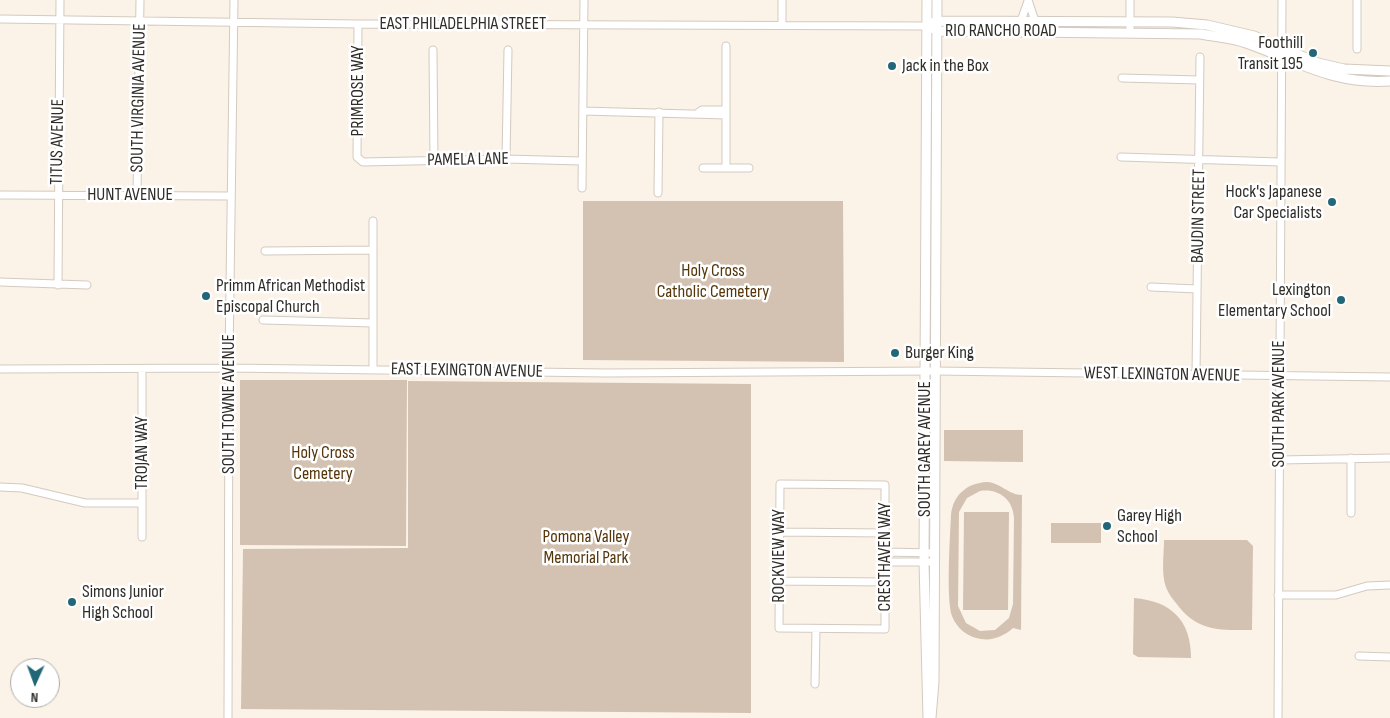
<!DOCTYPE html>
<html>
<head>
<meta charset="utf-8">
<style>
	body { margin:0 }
	#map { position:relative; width:1390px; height:718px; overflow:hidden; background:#fbf2e8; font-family:"Sofia Sans Condensed",sans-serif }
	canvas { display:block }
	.north { position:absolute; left:10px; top:658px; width:50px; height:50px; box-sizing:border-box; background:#fff; border:1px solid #acaba9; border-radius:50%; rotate:182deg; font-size:14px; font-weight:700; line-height:20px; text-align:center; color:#302d29 }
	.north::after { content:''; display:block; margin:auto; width:18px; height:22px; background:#216777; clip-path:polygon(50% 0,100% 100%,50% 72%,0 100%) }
</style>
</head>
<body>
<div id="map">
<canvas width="1390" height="718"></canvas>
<div class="north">N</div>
</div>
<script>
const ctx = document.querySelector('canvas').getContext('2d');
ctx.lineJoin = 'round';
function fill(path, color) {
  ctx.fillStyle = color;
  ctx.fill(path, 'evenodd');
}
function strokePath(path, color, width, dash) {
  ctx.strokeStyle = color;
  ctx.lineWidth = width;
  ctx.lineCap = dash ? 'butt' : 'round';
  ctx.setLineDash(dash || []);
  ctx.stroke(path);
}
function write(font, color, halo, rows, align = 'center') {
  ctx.font = font + ' "Sofia Sans Condensed",sans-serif';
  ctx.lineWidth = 5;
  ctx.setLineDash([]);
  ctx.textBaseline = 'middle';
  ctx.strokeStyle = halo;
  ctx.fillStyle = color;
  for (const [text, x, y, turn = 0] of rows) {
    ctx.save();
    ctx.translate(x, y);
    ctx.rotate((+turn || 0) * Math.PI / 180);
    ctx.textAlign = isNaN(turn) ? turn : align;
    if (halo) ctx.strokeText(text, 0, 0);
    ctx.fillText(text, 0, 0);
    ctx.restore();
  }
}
fill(new Path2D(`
	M 583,201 L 843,201 L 844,362 L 583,360 Z
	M 240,380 L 407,380 L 406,546 L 240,545 Z
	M 408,381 L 751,384 L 751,713 L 241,709 L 243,549 L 408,548 Z
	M 944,430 L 1023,430 L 1023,462 L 944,461 Z
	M 987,482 C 1001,483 1009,495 1022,495 L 1021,630 L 1013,628 C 1004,636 993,641 981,639 C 968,637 957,629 952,616 C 946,598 950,538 951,515 C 953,495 967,483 987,482 ZM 980,491 C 998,488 1013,499 1014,518 L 1013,604 L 1009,618 L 995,630 L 980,631 L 966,623 L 958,606 L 959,512 L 967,498 Z
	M 964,512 L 1009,512 L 1008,610 L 963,610 Z
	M 1051,523 L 1101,523 L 1101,543 L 1051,543 Z
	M 1164,540 L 1247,540 L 1253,546 L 1252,630 C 1219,630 1197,632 1176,603 C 1170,596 1165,588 1164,579 C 1162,566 1164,553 1164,540 Z
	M 1134,598 C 1171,601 1191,620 1191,658 L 1138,657 L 1133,654 Z`), '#d3c2b1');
const minor = new Path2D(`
	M 782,0 L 782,24
	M 1028,0 L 1035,21
	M 0,19 L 358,24 L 927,26
	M 1021,21 L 1028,1
	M 358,24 L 357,157 L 363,162 L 506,159 L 581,161
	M 1130,31 L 1130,0
	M 726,46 L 726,168
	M 1357,49 L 1357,0
	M 433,50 L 434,160
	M 1122,78 L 1199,80
	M 583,111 L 726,115
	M 699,112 L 702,110 L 726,110
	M 1121,157 L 1280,162
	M 506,159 L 508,50
	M 703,168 L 749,168
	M 582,188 L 584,0
	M 658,193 L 659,112
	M 0,195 L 231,196
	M 137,195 L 140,0
	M 373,221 L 373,370
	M 265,251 L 373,250
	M 0,282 L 87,285
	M 58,285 L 60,0
	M 1151,287 L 1197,289
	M 263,320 L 373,323
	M 0,369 L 229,368 L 606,373 L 935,371 L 1390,377
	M 1196,375 L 1200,57
	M 1279,460 L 1390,458
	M 780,484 L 885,485 L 885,629 L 779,628 Z
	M 0,487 L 22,488 L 85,503 L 141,503
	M 1351,513 L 1351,458
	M 779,532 L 885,533
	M 142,537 L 142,369
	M 885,552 L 934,553
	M 885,562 L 934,562
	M 779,581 L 885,582
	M 1278,595 L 1336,595 L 1367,586 L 1390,585
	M 1359,656 L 1390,657
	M 815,684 L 816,629
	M 228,718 L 229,359 L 234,0
	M 1278,718 L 1282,0`);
const major = new Path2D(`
	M 927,0 L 924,562 L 928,718
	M 932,23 L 937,21 L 1172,22 L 1207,25 L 1254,36 L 1318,63 L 1344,69 L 1390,71
	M 932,28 L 937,31 L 1201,34 C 1216,37 1232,38 1246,43 C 1298,61 1332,85 1390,81
	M 931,718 L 934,682 L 937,0`);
strokePath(minor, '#d3cac0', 9);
strokePath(major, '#d3cac0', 11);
strokePath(minor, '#fff', 7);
strokePath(major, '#fff', 9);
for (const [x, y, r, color] of [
	[1313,53,5,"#216777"],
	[892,66,5,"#216777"],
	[1332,202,5,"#216777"],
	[206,296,5,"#216777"],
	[1341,300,5,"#216777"],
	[895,353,5,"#216777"],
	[1107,526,5,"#216777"],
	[72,602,5,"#216777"]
]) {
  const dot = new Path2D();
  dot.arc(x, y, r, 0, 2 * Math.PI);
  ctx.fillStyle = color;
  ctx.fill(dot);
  strokePath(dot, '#fff', 2);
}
write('18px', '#302d29', '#fff', [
	["EAST PHILADELPHIA STREET",463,24],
	["RIO RANCHO ROAD",1001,31],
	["PRIMROSE WAY",358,91,-90],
	["SOUTH VIRGINIA AVENUE",139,98,-89],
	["TITUS AVENUE",58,142,-89],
	["PAMELA LANE",468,160,-1],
	["HUNT AVENUE",130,195],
	["BAUDIN STREET",1199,216,-89],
	["EAST LEXINGTON AVENUE",467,371,1],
	["WEST LEXINGTON AVENUE",1162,375,1],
	["SOUTH TOWNE AVENUE",229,404,-90],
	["SOUTH PARK AVENUE",1279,404,-90],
	["SOUTH GAREY AVENUE",925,449,-90],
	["TROJAN WAY",142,453,-90],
	["ROCKVIEW WAY",779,556,-90],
	["CRESTHAVEN WAY",885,557,-90]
]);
write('18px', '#302d29', '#fff', [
	["Foothill",1303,43,"right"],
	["Transit 195",1303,64,"right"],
	["Jack in the Box",902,66],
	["Hock's Japanese",1322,192,"right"],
	["Car Specialists",1322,213,"right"],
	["Primm African Methodist",216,286],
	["Episcopal Church",216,307],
	["Lexington",1331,290,"right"],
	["Elementary School",1331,311,"right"],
	["Burger King",905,353],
	["Garey High",1117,516],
	["School",1117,537],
	["Simons Junior",82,592],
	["High School",82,613]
], 'left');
write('18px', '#55350a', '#fff', [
	["Holy Cross",713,271],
	["Catholic Cemetery",713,292],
	["Holy Cross",323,453],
	["Cemetery",323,474],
	["Pomona Valley",586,537],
	["Memorial Park",586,558]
]);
</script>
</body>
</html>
